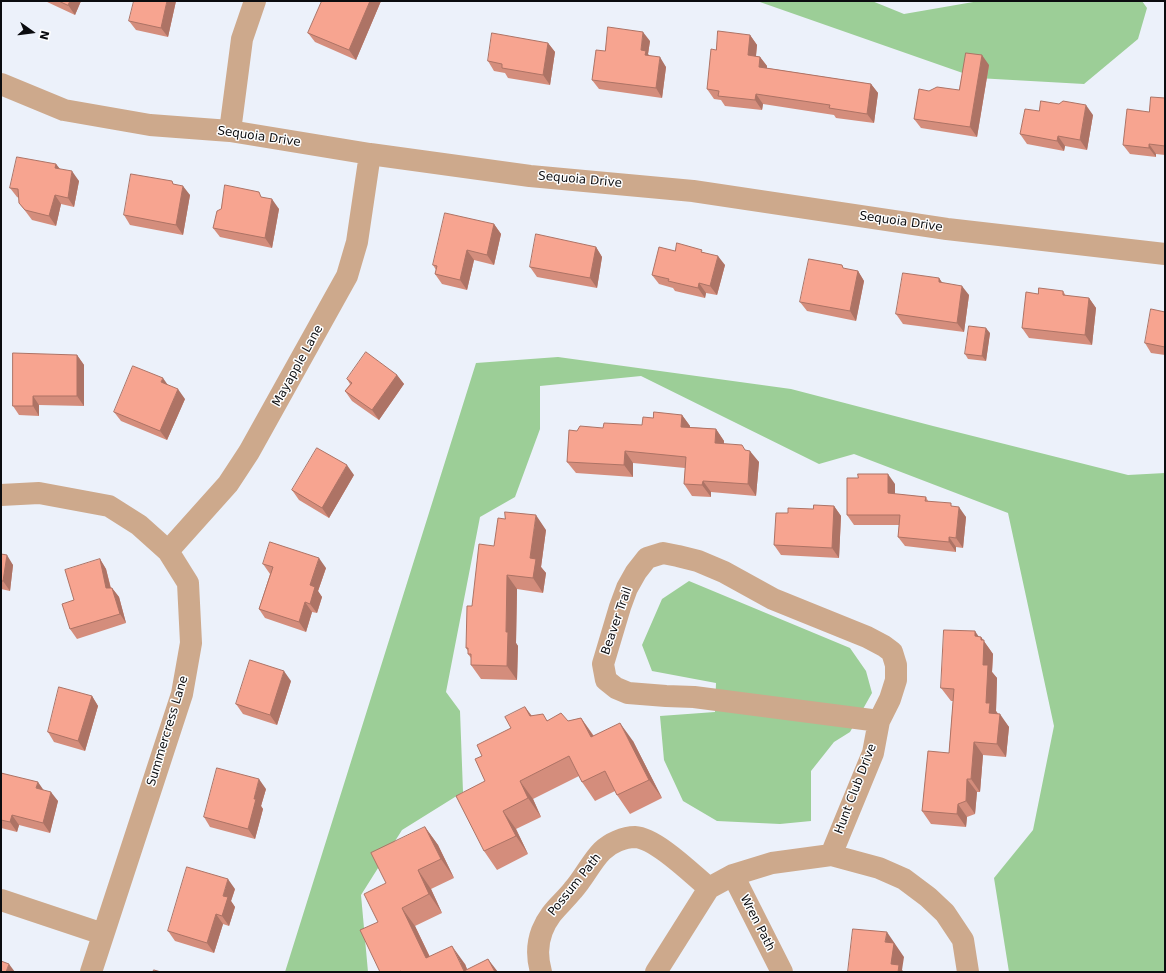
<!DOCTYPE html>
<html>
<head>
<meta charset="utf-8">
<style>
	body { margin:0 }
	#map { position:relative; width:1166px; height:973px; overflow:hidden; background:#ecf1fa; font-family:"DejaVu Sans",sans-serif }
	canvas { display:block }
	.frame { position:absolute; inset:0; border:2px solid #0b0c0f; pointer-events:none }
	.north { position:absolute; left:12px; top:12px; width:40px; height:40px; -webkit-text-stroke:3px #fefefe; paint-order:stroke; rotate:104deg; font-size:11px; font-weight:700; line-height:16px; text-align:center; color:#0b0c0f }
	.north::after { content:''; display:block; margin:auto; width:14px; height:18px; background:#0b0c0f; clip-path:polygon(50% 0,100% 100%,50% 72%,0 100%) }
</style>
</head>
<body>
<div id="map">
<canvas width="1166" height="973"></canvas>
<div class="frame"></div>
<div class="north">N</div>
</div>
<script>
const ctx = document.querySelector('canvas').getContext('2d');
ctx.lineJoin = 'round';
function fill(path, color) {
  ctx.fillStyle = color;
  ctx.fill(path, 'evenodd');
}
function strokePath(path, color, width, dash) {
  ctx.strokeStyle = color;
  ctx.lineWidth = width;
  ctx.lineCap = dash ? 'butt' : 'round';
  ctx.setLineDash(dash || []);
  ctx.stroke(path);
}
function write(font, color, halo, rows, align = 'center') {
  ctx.font = font + ' "DejaVu Sans",sans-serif';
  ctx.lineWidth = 3;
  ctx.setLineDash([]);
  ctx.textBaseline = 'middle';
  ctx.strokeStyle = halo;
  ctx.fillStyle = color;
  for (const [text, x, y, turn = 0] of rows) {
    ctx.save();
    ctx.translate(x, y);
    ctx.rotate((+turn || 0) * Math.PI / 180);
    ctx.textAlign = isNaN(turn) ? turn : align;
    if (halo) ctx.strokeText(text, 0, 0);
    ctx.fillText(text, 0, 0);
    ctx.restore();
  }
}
fill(new Path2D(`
	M 757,1 L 872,1 L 904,14 L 979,1 L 1142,1 L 1147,8 L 1138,39 L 1084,84 L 977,78 Z
	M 558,357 L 791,389 L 933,426 L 1128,475 L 1165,473 L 1165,972 L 1009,972 L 994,878 L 1033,830 L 1054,726 L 1008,513 L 854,454 L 819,464 L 641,376 L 540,386 L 540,429 L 515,497 L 480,517 L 446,692 L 460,711 L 463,792 L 402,830 L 361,895 L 368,972 L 285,972 L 476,363 Z
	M 689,581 L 850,648 L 866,671 L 872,693 L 850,732 L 834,742 L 811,771 L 811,821 L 780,824 L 717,821 L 683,801 L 664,760 L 660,716 L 715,712 L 716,683 L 652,671 L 642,645 L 662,599 Z`), '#9cce97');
strokePath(new Path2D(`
	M 1,84 L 64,110 L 150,125 L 230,131 L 370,154 L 530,176 L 693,191 L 947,229 L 1165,254
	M 230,131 L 242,39 L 255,1
	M 1,495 L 39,493 L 109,506 L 139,525 L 168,551 L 188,583 L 191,643 L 182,694 L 91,972
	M 168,551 L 228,484 L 249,452 L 347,276 L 357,242 L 370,154
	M 831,855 L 873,753 L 879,721 L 890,699 L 896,680 L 896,665 L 892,652 L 884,646 L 867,637 L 773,599 L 724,572 L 698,561 L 678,556 L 663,553 L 647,558 L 636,572 L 627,588 L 620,607 L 603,664 L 606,680 L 616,688 L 628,693 L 666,696 L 694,697 L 879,721
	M 733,875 L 782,972
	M 1,900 L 103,934
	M 541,972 C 537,958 537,944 542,931 C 550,911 561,905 573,890 C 584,878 591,862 602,851 C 610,843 624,837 635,837 C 656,838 693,875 709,888
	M 656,972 L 709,888 L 733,875 L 772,863 L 831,855 L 879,868 L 904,879 L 928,897 L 945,913 L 963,940 L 968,972`), '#cda98c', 22);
fill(new Path2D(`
	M 45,1 L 81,1 L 75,15 Z
	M 176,1 L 168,37 L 136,30 L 129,21 Z
	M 322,1 L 381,1 L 356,60 L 315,42 L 308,33 Z
	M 750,35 L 757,45 L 756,56 L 760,57 L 767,66 L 767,68 L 871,84 L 878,93 L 874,123 L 836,118 L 834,115 L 763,104 L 762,110 L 725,106 L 721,100 L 714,99 L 707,89 L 716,50 Z
	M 650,41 L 648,54 L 649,56 L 666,67 L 662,98 L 599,89 L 592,80 Z
	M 548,43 L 555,52 L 550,85 L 508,78 L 505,73 L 494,71 L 488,61 Z
	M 989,65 L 977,137 L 921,128 L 914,119 L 929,91 L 959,90 Z
	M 1165,98 L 1165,155 L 1156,154 L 1156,157 L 1130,154 L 1123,145 L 1149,112 Z
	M 1039,111 L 1093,115 L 1087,150 L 1065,146 L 1064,151 L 1027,144 L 1020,134 Z
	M 56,164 L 60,169 L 79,181 L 74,207 L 61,204 L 56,226 L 32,220 L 26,212 L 19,203 L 19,198 L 17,197 L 10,188 Z
	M 172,181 L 173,184 L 190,195 L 183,235 L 130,225 L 124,215 Z
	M 262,197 L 279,209 L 272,248 L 220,237 L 213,228 Z
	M 494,224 L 501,234 L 494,265 L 474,260 L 467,290 L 442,284 L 435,274 L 436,270 L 433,265 Z
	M 596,247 L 602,257 L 597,288 L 537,277 L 530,267 Z
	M 675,251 L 703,252 L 725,265 L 717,295 L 706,293 L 705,298 L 675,291 L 673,288 L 659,284 L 652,275 Z
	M 844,269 L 858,271 L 864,281 L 856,321 L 807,311 L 800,302 Z
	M 939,278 L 942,283 L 969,295 L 964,332 L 903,324 L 896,314 Z
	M 1063,291 L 1066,296 L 1089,298 L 1096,308 L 1092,345 L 1029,338 L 1022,328 L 1038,294 Z
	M 1165,312 L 1165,355 L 1151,353 L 1145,343 Z
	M 990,333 L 986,361 L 968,359 L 965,354 Z
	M 77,355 L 84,365 L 84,406 L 39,405 L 39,416 L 19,415 L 13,406 Z
	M 397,375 L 404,384 L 379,420 L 352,401 L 345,391 L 350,384 L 347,379 Z
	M 185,399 L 167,440 L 121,421 L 114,412 Z
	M 682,415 L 690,426 L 690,427 L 716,429 L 724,441 L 724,444 L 745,450 L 759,462 L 756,496 L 711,492 L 711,497 L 692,496 L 684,484 L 685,468 L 633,463 L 633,477 L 576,473 L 567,462 L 577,431 L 603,428 L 642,425 L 653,418 Z
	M 354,475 L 329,518 L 299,500 L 292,490 Z
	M 858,478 L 895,484 L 895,494 L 926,497 L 928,501 L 953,507 L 966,517 L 963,548 L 956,547 L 956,552 L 905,546 L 898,537 L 899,525 L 854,525 L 847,515 Z
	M 834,506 L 841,516 L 839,558 L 781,555 L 774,545 L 788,513 Z
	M 546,530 L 541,567 L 546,573 L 543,593 L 517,589 L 516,643 L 518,646 L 517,680 L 481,679 L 471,665 L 471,658 L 468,654 L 468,651 L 466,648 L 472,606 L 494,546 Z
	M 1,554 L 13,565 L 10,591 L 1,589 Z
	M 100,559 L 106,569 L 111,588 L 112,588 L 119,597 L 126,623 L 77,639 L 70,629 L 74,600 Z
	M 263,564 L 326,568 L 318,591 L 322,597 L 317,613 L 312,612 L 306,632 L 265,618 L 259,609 L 270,574 Z
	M 979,637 L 981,637 L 993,654 L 992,672 L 997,678 L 996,711 L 1009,727 L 1006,757 L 983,755 L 980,792 L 977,792 L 975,814 L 967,817 L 966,827 L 931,824 L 922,811 L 949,753 L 953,701 L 951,701 L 941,688 Z
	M 291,681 L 277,725 L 243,714 L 236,704 Z
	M 92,696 L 98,706 L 85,751 L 54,742 L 48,732 Z
	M 525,707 L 532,716 L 547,720 L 568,721 L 581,718 L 594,736 L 633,741 L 662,798 L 630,814 L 617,795 L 615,791 L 595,801 L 582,782 L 579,776 L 533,799 L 541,817 L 516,829 L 528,854 L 497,870 L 484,851 L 485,781 L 482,756 L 511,728 Z
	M 1,773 L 43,790 L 58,801 L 50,833 L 19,825 L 17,832 L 1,828 Z
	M 266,789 L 261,806 L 263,809 L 255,839 L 210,827 L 204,817 Z
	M 425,827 L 438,845 L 454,878 L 431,889 L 442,913 L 415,926 L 430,957 L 465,964 L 467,969 L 498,972 L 380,972 L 386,883 Z
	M 235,889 L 231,901 L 235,907 L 229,926 L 223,924 L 214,953 L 175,941 L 168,931 Z`), '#d48d7c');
fill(new Path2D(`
	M 70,1 L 81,1 L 75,15 L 68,5 Z
	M 167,1 L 176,1 L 168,37 L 161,28 Z
	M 370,1 L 381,1 L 356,60 L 349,50 Z
	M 643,32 L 650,41 L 648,54 L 653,61 L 652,65 L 641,50 Z
	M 750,35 L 757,45 L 755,65 L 748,55 Z
	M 548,43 L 555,52 L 550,85 L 543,75 Z
	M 982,55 L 989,65 L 977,137 L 970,127 Z
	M 660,57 L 666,67 L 662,98 L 656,88 Z
	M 760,57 L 767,66 L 766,77 L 759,67 Z
	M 871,84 L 878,93 L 874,123 L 867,114 Z
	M 756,94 L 763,104 L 762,110 L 755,100 Z
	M 1086,105 L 1093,115 L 1087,150 L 1080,140 Z
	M 1058,136 L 1065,146 L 1064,151 L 1057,141 Z
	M 1149,144 L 1156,154 L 1156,157 L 1149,148 Z
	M 56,164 L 63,173 L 55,168 Z
	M 72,171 L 79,181 L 74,207 L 68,198 Z
	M 183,186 L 190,195 L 183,235 L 176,225 Z
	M 55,195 L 61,204 L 56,226 L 49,216 Z
	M 272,199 L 279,209 L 272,248 L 265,238 Z
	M 494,224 L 501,234 L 494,265 L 487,255 Z
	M 596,247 L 602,257 L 597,288 L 590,278 Z
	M 467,250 L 474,260 L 467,290 L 460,280 Z
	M 718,256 L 725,265 L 717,295 L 710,286 Z
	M 858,271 L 864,281 L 856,321 L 850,311 Z
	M 939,278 L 946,288 L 939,282 Z
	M 699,283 L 706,293 L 705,298 L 698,288 Z
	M 962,286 L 969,295 L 964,332 L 957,323 Z
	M 1089,298 L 1096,308 L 1092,345 L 1085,335 Z
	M 986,328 L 990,333 L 986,361 L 982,356 Z
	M 77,355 L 84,365 L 84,406 L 77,396 Z
	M 397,375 L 404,384 L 379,420 L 372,410 Z
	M 163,378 L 170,388 L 161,382 Z
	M 178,389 L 185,399 L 167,440 L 160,431 Z
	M 33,396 L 39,405 L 39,416 L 33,406 Z
	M 682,415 L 690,426 L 689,438 L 681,427 Z
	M 716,429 L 724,441 L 723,455 L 715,443 Z
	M 625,451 L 633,463 L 633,477 L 624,465 Z
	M 750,451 L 759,462 L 756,496 L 748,484 Z
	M 347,465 L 354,475 L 329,518 L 322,508 Z
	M 888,474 L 895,484 L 895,502 L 888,493 Z
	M 703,481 L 711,492 L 711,497 L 702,485 Z
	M 834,506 L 841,516 L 839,558 L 832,548 Z
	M 959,507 L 966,517 L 963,548 L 956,538 Z
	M 536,515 L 546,530 L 541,567 L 546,573 L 543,593 L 533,578 L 530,558 Z
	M 949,537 L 956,547 L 956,552 L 949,542 Z
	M 7,555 L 13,565 L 10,591 L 3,581 Z
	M 319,558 L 326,568 L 318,591 L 322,597 L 317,613 L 310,604 L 310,585 Z
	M 100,559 L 106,569 L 113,598 L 106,588 Z
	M 507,575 L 517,589 L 516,643 L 518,646 L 517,680 L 507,666 L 506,632 Z
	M 112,588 L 119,597 L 126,623 L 120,614 Z
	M 305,602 L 312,612 L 306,632 L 299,622 Z
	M 975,631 L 981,640 L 981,637 L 993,654 L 992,672 L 997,678 L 996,711 L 999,716 L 1000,714 L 1009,727 L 1006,757 L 997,744 L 986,703 L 975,636 Z
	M 284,671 L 291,681 L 277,725 L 270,715 Z
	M 92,696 L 98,706 L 85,751 L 78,741 Z
	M 525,707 L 538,725 L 530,716 Z
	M 581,718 L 594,737 L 591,737 Z
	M 620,723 L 633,741 L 662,798 L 649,780 Z
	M 974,742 L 983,755 L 980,792 L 971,779 Z
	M 259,779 L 266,789 L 261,806 L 263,809 L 255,839 L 248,829 L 254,799 Z
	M 967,779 L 977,792 L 975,814 L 966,801 Z
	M 520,781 L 533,799 L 541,817 L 528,798 Z
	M 38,782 L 45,792 L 36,788 Z
	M 51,792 L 58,801 L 50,833 L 43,823 Z
	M 958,804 L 967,817 L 966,827 L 957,814 Z
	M 503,811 L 516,829 L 528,854 L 516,836 Z
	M 12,815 L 19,825 L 17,832 L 10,822 Z
	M 425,827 L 438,845 L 454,878 L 441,859 Z
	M 418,870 L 431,889 L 442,913 L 429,894 Z
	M 228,879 L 235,889 L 231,901 L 235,907 L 229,926 L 222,916 L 223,896 Z
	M 402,908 L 415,926 L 437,972 L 426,958 Z
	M 216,914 L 223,924 L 214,953 L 207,943 Z
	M 887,932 L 904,957 L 902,970 L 904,972 L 897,972 L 891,964 L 885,942 Z
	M 452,946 L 465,964 L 468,972 L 465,972 Z
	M 488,959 L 498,972 L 495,972 Z
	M 9,964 L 15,972 L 6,972 Z`), '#ad7365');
const building = new Path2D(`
	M 59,1 L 70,1 L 68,5 Z
	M 134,1 L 167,1 L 161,28 L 129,21 Z
	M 322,1 L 370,1 L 349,50 L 308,33 Z
	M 608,27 L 643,32 L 641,50 L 646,51 L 645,55 L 660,57 L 656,88 L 592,80 L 596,50 L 605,51 Z
	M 718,31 L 750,35 L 748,55 L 760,57 L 759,67 L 871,84 L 867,114 L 829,108 L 830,105 L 756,94 L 755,100 L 718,96 L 719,91 L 707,89 L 711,49 L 716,50 Z
	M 492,33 L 548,43 L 543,75 L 502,68 L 502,64 L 488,61 Z
	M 966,53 L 982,55 L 970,127 L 914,119 L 919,89 L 929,91 L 937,87 L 959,90 Z
	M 1151,97 L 1165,98 L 1165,146 L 1149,144 L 1149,148 L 1123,145 L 1127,109 L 1149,112 Z
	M 1041,101 L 1059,104 L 1063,101 L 1086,105 L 1080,140 L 1058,136 L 1057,141 L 1020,134 L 1025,109 L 1039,111 Z
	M 17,157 L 56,164 L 55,168 L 72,171 L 68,198 L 55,195 L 49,216 L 25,210 L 19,203 L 18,189 L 10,188 Z
	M 131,174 L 172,181 L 173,184 L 183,186 L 176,225 L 124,215 Z
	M 225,185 L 259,192 L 261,197 L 272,199 L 265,238 L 213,228 L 217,211 L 221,209 Z
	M 445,213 L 494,224 L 487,255 L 467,250 L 460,280 L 435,274 L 437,266 L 433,265 Z
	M 536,234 L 596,247 L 590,278 L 530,267 Z
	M 677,243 L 702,250 L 701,252 L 718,256 L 710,286 L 699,283 L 698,288 L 668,281 L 669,279 L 652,275 L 659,247 L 675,251 Z
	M 809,259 L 842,265 L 843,268 L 858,271 L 850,311 L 800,302 Z
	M 903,273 L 939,278 L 939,282 L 962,286 L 957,323 L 896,314 Z
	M 1039,288 L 1063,291 L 1063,295 L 1089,298 L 1085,335 L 1022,328 L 1026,292 L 1038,294 Z
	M 1151,309 L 1165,312 L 1165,347 L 1145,343 Z
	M 969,326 L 986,328 L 982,356 L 965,354 Z
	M 366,352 L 397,375 L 372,410 L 345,391 L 352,383 L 347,379 Z
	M 13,353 L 77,355 L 77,396 L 33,396 L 33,406 L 13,406 Z
	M 133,366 L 163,378 L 161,382 L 178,389 L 160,431 L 114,412 Z
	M 654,412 L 682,415 L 681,427 L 716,429 L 715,443 L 742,445 L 745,450 L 750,451 L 748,484 L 703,481 L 702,485 L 684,484 L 686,457 L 625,451 L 624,465 L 567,462 L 569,430 L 577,431 L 580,426 L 603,428 L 604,423 L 642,425 L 643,417 L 653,418 Z
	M 317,448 L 347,465 L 322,508 L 292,490 Z
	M 858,474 L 888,474 L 888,493 L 926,497 L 925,501 L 951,503 L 951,506 L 959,507 L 956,538 L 949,537 L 949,542 L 898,537 L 900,515 L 847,515 L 847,478 L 858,478 Z
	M 814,505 L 834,506 L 832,548 L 774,545 L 776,513 L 788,513 L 788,508 L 813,509 Z
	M 505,512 L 536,515 L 530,558 L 536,559 L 533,578 L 507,575 L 506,632 L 508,632 L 507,666 L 471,665 L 471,654 L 468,654 L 468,648 L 466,648 L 467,606 L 472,606 L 479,544 L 494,546 L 498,518 L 505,519 Z
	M 270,542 L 319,558 L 310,585 L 315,587 L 310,604 L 305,602 L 299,622 L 259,609 L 273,567 L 263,564 Z
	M 1,554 L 7,555 L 3,581 L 1,581 Z
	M 100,559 L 106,588 L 112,588 L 120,614 L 70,629 L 62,604 L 74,600 L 65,570 Z
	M 944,630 L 975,631 L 975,636 L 981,637 L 981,640 L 984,640 L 983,665 L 988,665 L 986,703 L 990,703 L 989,713 L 1000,714 L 997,744 L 974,742 L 971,779 L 967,779 L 966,801 L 958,804 L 957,814 L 922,811 L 928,751 L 949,753 L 954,689 L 941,688 Z
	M 250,660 L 284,671 L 270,715 L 236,704 Z
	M 59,687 L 92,696 L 78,741 L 48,732 Z
	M 525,707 L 530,716 L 543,714 L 547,721 L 561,713 L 568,721 L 581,718 L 591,737 L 620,723 L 649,780 L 617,795 L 605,771 L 582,782 L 569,756 L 520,781 L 528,798 L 503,811 L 516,836 L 484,851 L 456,796 L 485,781 L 475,759 L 482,756 L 477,745 L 511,728 L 505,717 Z
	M 217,768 L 259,779 L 254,799 L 256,799 L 248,829 L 204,817 Z
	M 1,773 L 38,782 L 36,788 L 51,792 L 43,823 L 12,815 L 10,822 L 1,820 Z
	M 425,827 L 441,859 L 418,870 L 429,894 L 402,908 L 426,958 L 452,946 L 464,971 L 488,959 L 495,972 L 401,972 L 401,971 L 399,972 L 380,972 L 360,930 L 378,922 L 364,894 L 386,883 L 371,853 Z
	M 187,867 L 228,879 L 223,896 L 228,897 L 222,916 L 216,914 L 207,943 L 168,931 Z
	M 853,929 L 887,932 L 885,942 L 894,943 L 891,964 L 899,965 L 898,972 L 848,972 Z
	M 1,961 L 9,964 L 6,972 L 1,972 Z
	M 154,970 L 161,972 L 153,972 Z`);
fill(building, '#f7a490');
strokePath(building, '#ad7365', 1);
write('12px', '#0b0c0f', '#fefefe', [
	["Sequoia Drive",259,137,8],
	["Sequoia Drive",580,180,5],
	["Sequoia Drive",901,222,8],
	["Mayapple Lane",298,366,-61],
	["Beaver Trail",617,621,-71],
	["Summercress Lane",168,731,-73],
	["Hunt Club Drive",856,789,-69],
	["Possum Path",575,885,-51],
	["Wren Path",757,923,63]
]);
</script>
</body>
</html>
